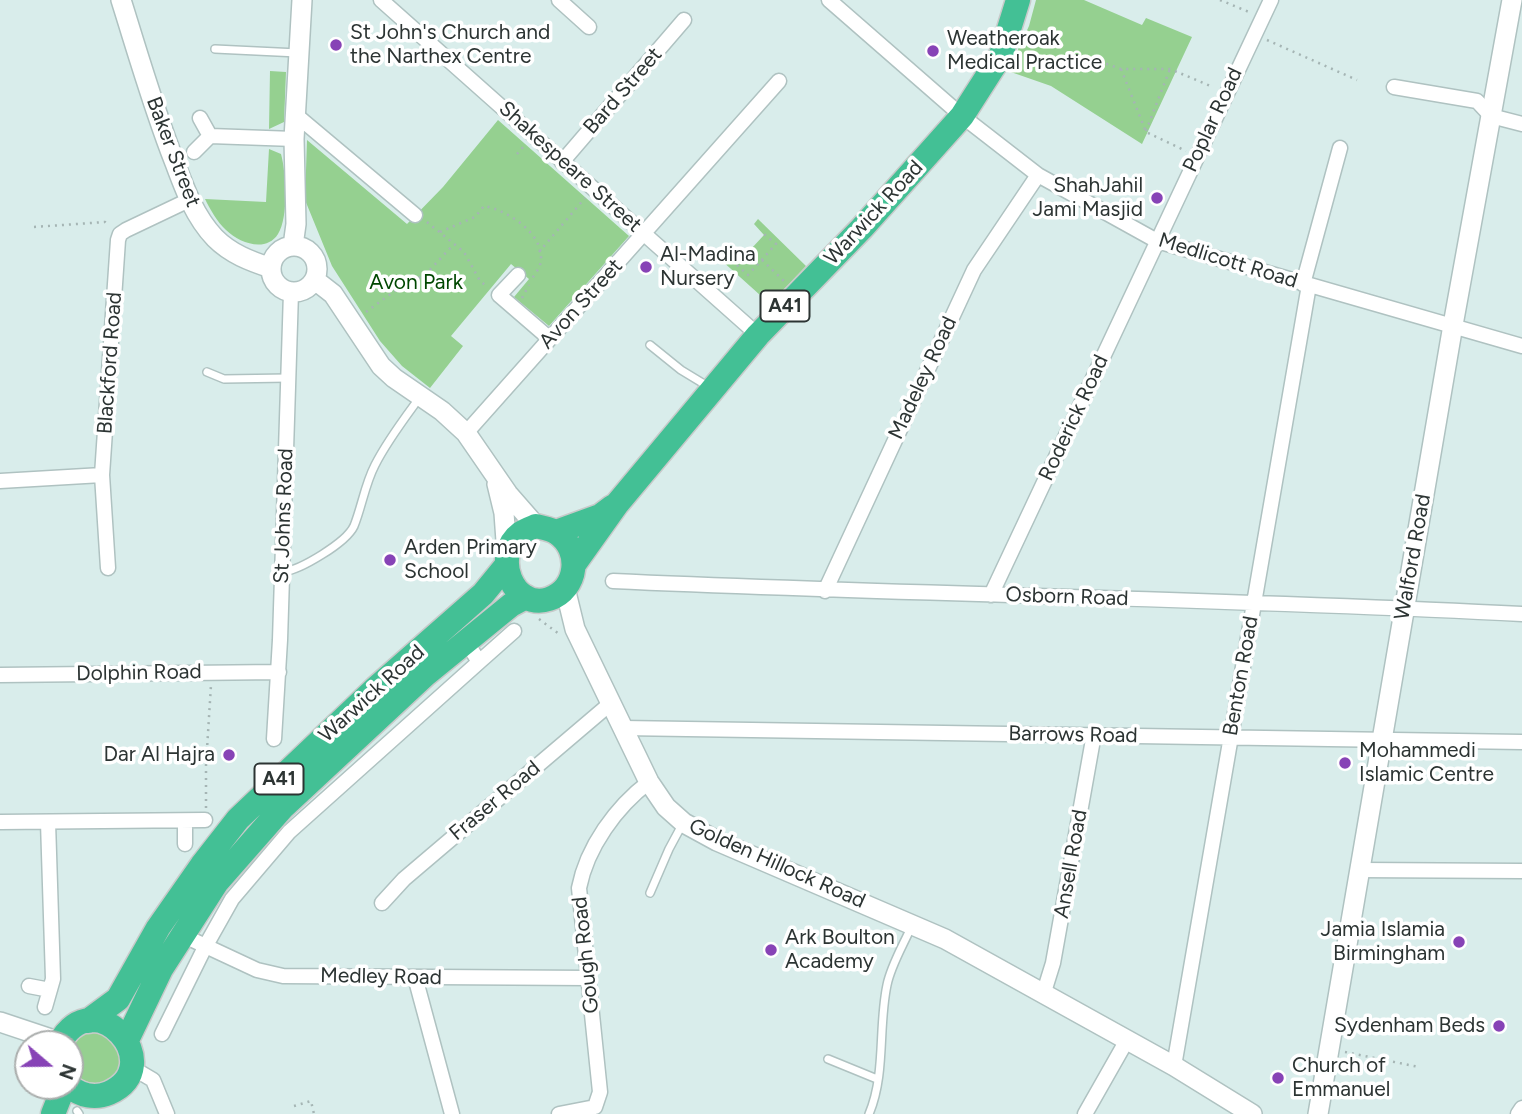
<!DOCTYPE html>
<html>
<head>
<meta charset="utf-8">
<style>
	body { margin:0 }
	#map { position:relative; width:1522px; height:1114px; overflow:hidden; background:#d9edeb; font-family:Figtree,sans-serif }
	canvas { display:block }
	.north { position:absolute; left:14px; top:1030px; width:70px; height:70px; box-sizing:border-box; background:#fff; border:2px solid #abaead; border-radius:50%; rotate:110deg; font-size:19px; font-weight:700; line-height:28px; text-align:center; color:#2c3433 }
	.north::after { content:''; display:block; margin:auto; width:24px; height:32px; background:#8743b6; clip-path:polygon(50% 0,100% 100%,50% 72%,0 100%) }
</style>
</head>
<body>
<div id="map">
<canvas width="1522" height="1114"></canvas>
<div class="north">N</div>
</div>
<script>
const ctx = document.querySelector('canvas').getContext('2d');
ctx.lineJoin = 'round';
function fill(path, color) {
  ctx.fillStyle = color;
  ctx.fill(path, 'evenodd');
}
function strokePath(path, color, width, dash) {
  ctx.strokeStyle = color;
  ctx.lineWidth = width;
  ctx.lineCap = dash ? 'butt' : 'round';
  ctx.setLineDash(dash || []);
  ctx.stroke(path);
}
function write(font, color, halo, rows, align = 'center') {
  ctx.font = font + ' Figtree,sans-serif';
  ctx.lineWidth = 7;
  ctx.setLineDash([]);
  ctx.textBaseline = 'middle';
  ctx.strokeStyle = halo;
  ctx.fillStyle = color;
  for (const [text, x, y, turn = 0] of rows) {
    ctx.save();
    ctx.translate(x, y);
    ctx.rotate((+turn || 0) * Math.PI / 180);
    ctx.textAlign = isNaN(turn) ? turn : align;
    if (halo) ctx.strokeText(text, 0, 0);
    ctx.fillText(text, 0, 0);
    ctx.restore();
  }
}
fill(new Path2D(`
	M 1036,0 L 1084,0 L 1142,25 L 1146,18 L 1192,37 L 1142,144 L 1051,86 L 1008,71 L 1029,26 Z
	M 270,71 L 286,72 L 284,122 L 269,129 Z
	M 498,120 L 629,236 L 549,326 L 514,297 L 529,279 L 511,264 L 451,336 L 463,346 L 430,388 L 402,366 L 380,341 L 332,266 L 305,200 L 307,140 L 407,224 L 443,187 Z
	M 269,149 L 281,154 C 286,172 289,217 278,234 C 266,253 239,243 226,230 C 217,222 210,209 205,199 L 266,202 Z
	M 758,219 L 806,266 L 770,304 L 721,260 L 725,255 L 737,264 L 764,235 L 754,224 Z
	M 102,1031 L 122,1047 L 118,1075 C 75,1104 53,1045 85,1033 C 90,1032 97,1032 102,1031 Z`), '#95d090');
const lane = new Path2D(`
	M 215,49 L 298,53
	M 650,345 L 681,370 L 709,387
	M 207,372 L 224,379 L 288,378
	M 283,572 C 300,570 346,543 354,526 C 362,506 365,484 375,465 C 387,441 404,419 420,397
	M 650,893 L 669,849 L 683,823
	M 828,1059 L 877,1079
	M 77,1111 L 79,1114
	M 869,1114 C 886,1074 878,1027 887,985 C 891,965 904,944 912,925`);
const street = new Path2D(`
	M 381,0 L 758,335
	M 559,0 L 589,27
	M 829,0 L 962,116 L 1038,175 L 1157,241 L 1522,346
	M 1394,87 L 1477,101 L 1491,116 L 1522,124
	M 296,115 L 415,215
	M 210,136 L 294,139
	M 194,152 L 210,136 L 200,118
	M 562,162 L 684,20
	M 518,275 L 499,295 L 550,339
	M 1303,284 L 1340,148
	M 466,433 L 779,81
	M 0,481 L 102,475
	M 108,568 L 102,475 L 118,240 L 120,234 L 126,230 L 189,200
	M 613,581 C 916,595 1219,598 1522,614
	M 825,591 L 974,270 L 1038,175
	M 991,595 L 1271,0
	M 479,662 L 514,631
	M 0,675 L 279,672
	M 623,728 L 1522,742
	M 274,739 L 280,640 L 291,292
	M 0,822 L 205,820
	M 185,844 L 185,821
	M 1359,870 L 1522,871
	M 382,903 L 404,879 L 611,703
	M 182,935 L 257,970 L 283,976 L 588,978
	M 415,977 L 452,1114
	M 29,986 L 50,990
	M 1044,992 L 1053,963 L 1094,734
	M 45,1007 L 53,979 L 48,822
	M 162,1034 L 205,947 L 232,899 L 289,832 L 479,662 L 466,641
	M 1174,1066 L 1309,285
	M 131,1067 L 153,1080 L 167,1114
	M 559,1114 L 595,1107 L 600,1092 L 579,888 C 587,847 616,807 649,782
	M 1085,1114 L 1127,1040
	M 1518,1114 L 1522,1108`);
const secondary = new Path2D(`
	M 121,0 C 138,54 154,110 175,163 C 185,190 195,217 215,238 C 231,254 250,261 271,268
	M271 269a23 23 0 1 1 46 0a23 23 0 1 1-46 0Z
	M 293,246 L 296,224 L 294,139 L 302,0
	M 315,280 L 333,294 L 381,366 L 394,378 L 442,411 L 466,433 L 508,494 L 536,526
	M 497,484 L 504,513 L 507,555
	M 565,588 L 575,629 L 649,782 L 666,807 L 684,823 L 717,841 L 945,939 L 1174,1066 L 1252,1114
	M 0,1022 L 60,1042
	M 1318,1114 L 1453,325 L 1512,0`);
const highway = new Path2D(`
	M 536,526 C 543,528 551,529 557,533 C 582,550 578,589 549,599 C 513,611 491,555 521,533 C 525,530 531,528 536,526 Z
	M 556,532 L 600,516 L 612,507
	M 575,563 L 617,504 L 758,335 L 862,228 L 962,116 L 1001,55 L 1018,0
	M 88,1021 L 118,999 L 158,928 L 202,865 L 238,819 L 376,688 L 483,594 L 505,567
	M 127,1040 L 161,969 L 217,882 L 282,808 L 425,675 L 511,605 L 526,597
	M 59,1044 C 95,978 170,1066 109,1093 C 95,1099 81,1096 69,1086
	M 53,1114 L 64,1086`);
strokePath(lane, '#afc2c1', 10);
strokePath(street, '#afc2c1', 17);
strokePath(secondary, '#afc2c1', 22);
strokePath(highway, '#c8caca', 27);
strokePath(new Path2D(`
	M 1220,0 L 1249,12
	M 1267,40 L 1357,80
	M 1093,59 L 1121,69 L 1170,69 L 1213,87
	M 1121,69 L 1146,132 L 1186,151
	M 1146,131 L 1170,69
	M 517,154 L 524,146
	M 427,222 L 464,252 L 480,281 L 488,287
	M 34,227 L 105,222 L 109,226
	M 440,232 L 475,217 L 484,206 C 508,210 548,236 540,265 C 539,269 534,275 532,279
	M 539,252 L 585,198
	M 762,260 L 785,282
	M 737,265 L 748,275 L 776,244 L 764,234
	M 522,298 L 529,285
	M 366,312 L 396,290 L 426,274 L 454,244
	M 539,619 L 559,634
	M 206,808 L 206,765 L 211,685
	M 1345,1052 L 1419,1067
	M 294,1106 L 311,1101 L 314,1114`), '#a5b5b4', 2.5, [2, 5]);
strokePath(lane, '#fff', 7);
strokePath(street, '#fff', 14);
strokePath(secondary, '#fff', 19);
strokePath(highway, '#43c095', 24);
for (const [x, y, r, color] of [
	[336,45,7,"#8743b6"],
	[933,51,7,"#8743b6"],
	[1157,198,7,"#8743b6"],
	[646,267,7,"#8743b6"],
	[390,560,7,"#8743b6"],
	[229,755,7,"#8743b6"],
	[1345,763,7,"#8743b6"],
	[1459,942,7,"#8743b6"],
	[771,950,7,"#8743b6"],
	[1499,1026,7,"#8743b6"],
	[1278,1078,7,"#8743b6"]
]) {
  const dot = new Path2D();
  dot.arc(x, y, r, 0, 2 * Math.PI);
  ctx.fillStyle = color;
  ctx.fill(dot);
  strokePath(dot, '#fff', 2.5);
}
for (const [x, y, w] of [
	[785,306,49],
	[279,779,49]
]) {
  const box = new Path2D();
  box.roundRect(x - w / 2, y - 15.5, w, 31, 5);
  ctx.fillStyle = '#fff';
  ctx.fill(box);
  strokePath(box, '#2c3433', 2);
}
write('bold 19px', '#2c3433', null, [
	["A41",785,306],
	["A41",279,779]
]);
write('21px', '#2c3433', '#fff', [
	["St John's Church and",350,33],
	["the Narthex Centre",350,57],
	["Weatheroak",947,39],
	["Medical Practice",947,63],
	["ShahJahil",1143,186,"right"],
	["Jami Masjid",1143,210,"right"],
	["Al-Madina",660,255],
	["Nursery",660,279],
	["Arden Primary",404,548],
	["School",404,572],
	["Mohammedi",1359,751],
	["Islamic Centre",1359,775],
	["Dar Al Hajra",215,755,"right"],
	["Jamia Islamia",1445,930,"right"],
	["Birmingham",1445,954,"right"],
	["Ark Boulton",785,938],
	["Academy",785,962],
	["Sydenham Beds",1485,1026,"right"],
	["Church of",1292,1066],
	["Emmanuel",1292,1090]
], 'left');
write('21px', '#2c3433', '#fff', [
	["Bard Street",623,91,-49],
	["Poplar Road",1213,120,-65],
	["Baker Street",173,152,69],
	["Shakespeare Street",570,167,42],
	["Warwick Road",874,213,-47],
	["Medlicott Road",1228,261,17],
	["Avon Street",581,304,-48],
	["Blackford Road",110,363,-86],
	["Madeley Road",923,378,-65],
	["Roderick Road",1074,418,-65],
	["St Johns Road",284,516,-88],
	["Walford Road",1413,557,-80],
	["Osborn Road",1067,597,2],
	["Dolphin Road",139,673,-1],
	["Benton Road",1241,676,-80],
	["Warwick Road",372,694,-42],
	["Barrows Road",1073,735,1],
	["Fraser Road",495,801,-40],
	["Golden Hillock Road",777,864,24],
	["Ansell Road",1071,864,-80],
	["Gough Road",586,955,-96],
	["Medley Road",381,977,1]
]);
write('21px', '#004701', '#fff', [
	["Avon Park",416,283]
]);
</script>
</body>
</html>
